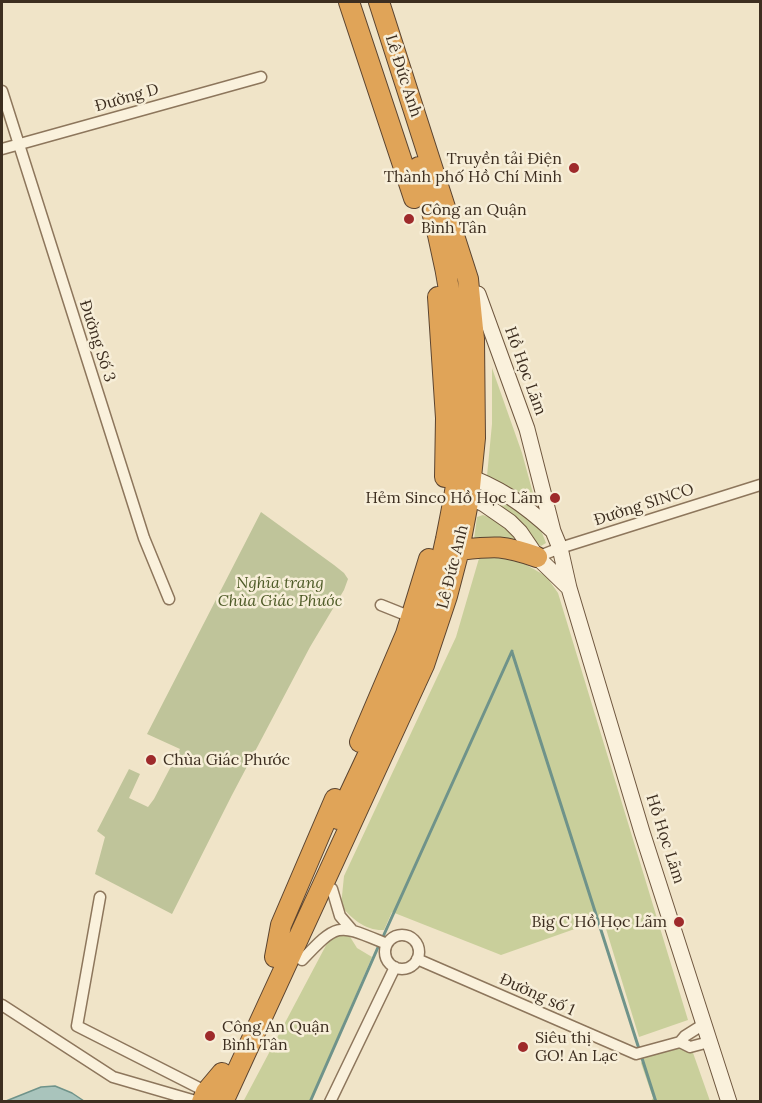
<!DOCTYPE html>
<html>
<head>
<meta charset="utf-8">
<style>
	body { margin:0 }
	#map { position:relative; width:762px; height:1103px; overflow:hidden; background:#f0e4c8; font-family:Lora,serif }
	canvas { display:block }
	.frame { position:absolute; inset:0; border:3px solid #3d2e20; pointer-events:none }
</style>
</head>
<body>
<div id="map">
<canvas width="762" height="1103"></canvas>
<div class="frame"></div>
</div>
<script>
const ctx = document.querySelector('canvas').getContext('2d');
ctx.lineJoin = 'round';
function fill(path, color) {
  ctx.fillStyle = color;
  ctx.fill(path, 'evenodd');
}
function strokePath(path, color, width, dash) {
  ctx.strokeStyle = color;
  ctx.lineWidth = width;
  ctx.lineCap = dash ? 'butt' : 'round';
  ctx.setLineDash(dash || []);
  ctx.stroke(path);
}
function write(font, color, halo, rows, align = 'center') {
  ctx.font = font + ' Lora,serif';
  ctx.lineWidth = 5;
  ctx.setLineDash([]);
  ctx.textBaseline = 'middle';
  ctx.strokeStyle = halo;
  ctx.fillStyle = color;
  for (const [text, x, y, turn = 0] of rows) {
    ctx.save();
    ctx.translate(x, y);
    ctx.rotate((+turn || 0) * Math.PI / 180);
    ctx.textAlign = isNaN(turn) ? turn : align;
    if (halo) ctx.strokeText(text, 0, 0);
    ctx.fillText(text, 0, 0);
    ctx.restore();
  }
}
fill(new Path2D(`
	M 492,368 L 522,453 L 537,508 L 487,476 L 492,424 Z
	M 489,492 L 538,523 L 546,543 L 541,546 L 536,543 L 488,498 Z
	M 483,515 C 501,520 511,531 521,546 L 480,538 L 474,539 L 477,517 Z
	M 480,555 L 514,558 L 546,576 L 558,593 L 688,1020 L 639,1037 L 603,919 L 501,955 L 392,912 L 384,930 C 366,931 352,919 341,906 L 344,876 L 456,637 Z
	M 347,932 L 357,948 L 372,957 L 310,1101 L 243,1102 L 332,934 Z
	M 681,1045 L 692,1050 L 710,1101 L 651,1101 L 653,1098 L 641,1063 L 647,1054 Z`), '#c9cf9b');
fill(new Path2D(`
	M 261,512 L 334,565 L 344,573 L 348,579 L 344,590 L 310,647 L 232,795 L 172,914 L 95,874 L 105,837 L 97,831 L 129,769 L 140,774 L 129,798 L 148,807 L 154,799 L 180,749 L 147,734 Z`), '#bfc49a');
const water = new Path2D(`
	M 55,1086 L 72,1093 L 84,1101 L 6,1101 L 41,1087 Z`);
fill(water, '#a9c4bc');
strokePath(water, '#6f938a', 1.5);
strokePath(new Path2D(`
	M 512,652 L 656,1102
	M 382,939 L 512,651
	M 310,1102 L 379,945`), '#6f938a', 3);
const street = new Path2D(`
	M 2,91 L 144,538 L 169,599
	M 2,149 L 261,77
	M 537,557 L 560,548 L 760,485
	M 381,605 L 411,617
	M 332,889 L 340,916 L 352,930
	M 100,897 L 77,1026 L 209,1093
	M385 952a17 17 0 1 1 34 0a17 17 0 1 1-34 0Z
	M 417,959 L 636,1054 L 680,1042 L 690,1047 L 709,1042
	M 302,960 C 339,921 338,924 387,944
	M 2,1005 L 113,1077 L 199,1102
	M 680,1042 L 685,1036 L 704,1024
	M 330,1102 L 395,967`);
const secondary = new Path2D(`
	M 478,294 L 527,429 L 553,531 L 560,548 L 569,588 L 642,832 L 729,1102
	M 462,474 C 498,486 525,505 553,531
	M 460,493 L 484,504 L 510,522 L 520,532 L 537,557 L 569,588`);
const highway = new Path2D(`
	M 349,2 L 414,198
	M 438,297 L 446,418 L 445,477
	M 459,550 C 496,546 502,545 537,557
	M 360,742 L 406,634 L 429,559
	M 338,819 C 370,749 406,679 430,606 C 437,584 441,561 446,539 C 452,508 459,477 460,445 C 464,353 447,254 419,167
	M 275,957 L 281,925 L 335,799
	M 202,1102 L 206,1092 L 222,1073
	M 223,1102 L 424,665 L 447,596 L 459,550 L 469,497 L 475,438 L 474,339 L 468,279 L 379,2`);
strokePath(street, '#8d765c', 13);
strokePath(secondary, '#6f573f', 17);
strokePath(highway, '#5b4430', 22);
strokePath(street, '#faf1dc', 10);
strokePath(secondary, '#faf1dc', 15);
strokePath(highway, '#e0a458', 20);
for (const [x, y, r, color] of [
	[574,168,6,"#9e2a2b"],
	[409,219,6,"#9e2a2b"],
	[555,498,6,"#9e2a2b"],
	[151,760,6,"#9e2a2b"],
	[679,922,6,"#9e2a2b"],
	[210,1036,6,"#9e2a2b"],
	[523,1047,6,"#9e2a2b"]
]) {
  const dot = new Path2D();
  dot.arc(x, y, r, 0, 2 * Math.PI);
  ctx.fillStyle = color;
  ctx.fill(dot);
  strokePath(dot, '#f7eed8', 2);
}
write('16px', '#3d2e20', '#f7eed8', [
	["Lê Đức Anh",403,76,72],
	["Đường D",127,98,-16],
	["Đường Số 3",97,341,72],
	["Hồ Học Lãm",525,371,70],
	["Đường SINCO",644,505,-18],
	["Lê Đức Anh",453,567,-76],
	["Hồ Học Lãm",665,839,72],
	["Đường số 1",537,995,24]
]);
write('16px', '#3d2e20', '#f7eed8', [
	["Truyền tải Điện",562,159,"right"],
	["Thành phố Hồ Chí Minh",562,177,"right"],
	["Công an Quận",421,210],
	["Bình Tân",421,228],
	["Hẻm Sinco Hồ Học Lãm",543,498,"right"],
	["Chùa Giác Phước",163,760],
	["Big C Hồ Học Lãm",667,922,"right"],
	["Công An Quận",222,1027],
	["Bình Tân",222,1045],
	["Siêu thị",535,1038],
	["GO! An Lạc",535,1056]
], 'left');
write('italic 16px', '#4d5a26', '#f7eed8', [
	["Nghĩa trang",280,583],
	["Chùa Giác Phước",280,601]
]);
</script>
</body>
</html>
